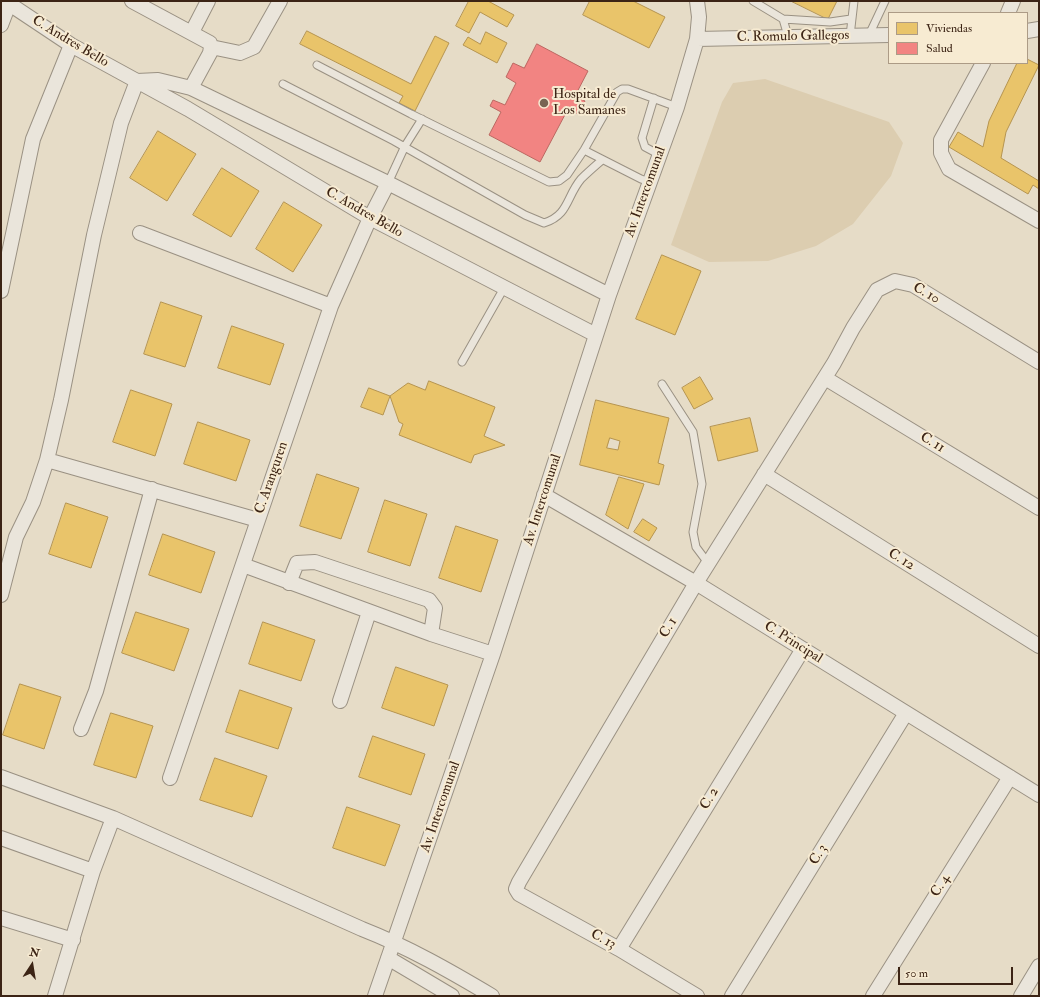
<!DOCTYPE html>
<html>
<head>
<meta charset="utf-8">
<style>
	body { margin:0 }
	#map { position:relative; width:1040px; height:997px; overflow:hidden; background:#e6dcc7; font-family:"IM FELL Double Pica",serif }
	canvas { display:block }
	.frame { position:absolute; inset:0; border:2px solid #3c2415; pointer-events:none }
	.legend { position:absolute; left:888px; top:12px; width:140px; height:52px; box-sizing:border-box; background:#f7ebd2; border:1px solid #ac9b86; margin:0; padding:5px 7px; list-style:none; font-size:12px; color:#3c2415 }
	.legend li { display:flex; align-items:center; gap:8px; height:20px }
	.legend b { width:20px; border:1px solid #ac9b86 }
	.north { position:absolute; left:12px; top:945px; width:40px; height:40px; -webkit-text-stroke:3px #f7ebd2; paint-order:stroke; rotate:12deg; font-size:11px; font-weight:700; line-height:16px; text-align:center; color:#3c2415 }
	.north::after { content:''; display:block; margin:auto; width:14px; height:18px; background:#3c2415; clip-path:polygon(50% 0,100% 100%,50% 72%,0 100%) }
	.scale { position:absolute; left:898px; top:967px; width:115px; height:18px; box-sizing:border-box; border:2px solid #3c2415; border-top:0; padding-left:5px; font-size:12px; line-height:14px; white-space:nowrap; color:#3c2415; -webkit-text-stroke:3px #f7ebd2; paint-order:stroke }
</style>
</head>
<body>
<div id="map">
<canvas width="1040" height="997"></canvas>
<div class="frame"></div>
<ul class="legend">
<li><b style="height:11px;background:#e9c46a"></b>Viviendas</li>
<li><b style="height:11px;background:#f28482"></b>Salud</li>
</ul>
<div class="north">N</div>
<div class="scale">50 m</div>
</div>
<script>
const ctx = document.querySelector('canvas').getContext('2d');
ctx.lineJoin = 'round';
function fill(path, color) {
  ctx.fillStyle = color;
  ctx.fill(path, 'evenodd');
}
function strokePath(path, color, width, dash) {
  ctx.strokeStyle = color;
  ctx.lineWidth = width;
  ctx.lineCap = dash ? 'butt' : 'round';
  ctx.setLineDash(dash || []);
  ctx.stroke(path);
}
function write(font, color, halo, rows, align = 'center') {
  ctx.font = font + ' "IM FELL Double Pica",serif';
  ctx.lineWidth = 4;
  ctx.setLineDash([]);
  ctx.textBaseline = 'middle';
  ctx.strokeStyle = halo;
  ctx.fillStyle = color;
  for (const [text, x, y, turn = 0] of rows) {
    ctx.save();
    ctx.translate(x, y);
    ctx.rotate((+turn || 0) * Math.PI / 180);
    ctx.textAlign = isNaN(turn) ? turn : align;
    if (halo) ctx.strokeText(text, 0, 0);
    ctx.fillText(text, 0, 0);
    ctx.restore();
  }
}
fill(new Path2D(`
	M 765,79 L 889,122 L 903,143 L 891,176 L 853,224 L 816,246 L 768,261 L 709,262 L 671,245 L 722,102 L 733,83 Z`), '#dccdb0');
const homes = new Path2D(`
	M 469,1 L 488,1 L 514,15 L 507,27 L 480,12 L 469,33 L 456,26 Z
	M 590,1 L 633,1 L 665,17 L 649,48 L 583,15 Z
	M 791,1 L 837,1 L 828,19 Z
	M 307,31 L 411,84 L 435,36 L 449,43 L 415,111 L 399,103 L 403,96 L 300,44 Z
	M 486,32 L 507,43 L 497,63 L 463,45 L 468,37 L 480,44 Z
	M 1027,59 L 1039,65 L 1006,132 L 1001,158 L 1039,181 L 1039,189 L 1033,185 L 1028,194 L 949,147 L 958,132 L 983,147 L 989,121 L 1017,63 L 1027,63 Z
	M 158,131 L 196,154 L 167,201 L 130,178 Z
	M 222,168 L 259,191 L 231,237 L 193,215 Z
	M 284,202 L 322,225 L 293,272 L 256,249 Z
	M 662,255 L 701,271 L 675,335 L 636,319 Z
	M 161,302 L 202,316 L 185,367 L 144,354 Z
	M 232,326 L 284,344 L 270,385 L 218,368 Z
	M 700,377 L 713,399 L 694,409 L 682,388 Z
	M 429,381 L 495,407 L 484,436 L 505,445 L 474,455 L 471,463 L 399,435 L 403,424 L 399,422 L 390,396 L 408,383 L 425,390 Z
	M 369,388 L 390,396 L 383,415 L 361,407 Z
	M 131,390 L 172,404 L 155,456 L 113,442 Z
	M 596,400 L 669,418 L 658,463 L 664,465 L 659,485 L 580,465 ZM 610,438 L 620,441 L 618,450 L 607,448 Z
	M 750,418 L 758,451 L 718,461 L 710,427 Z
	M 198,422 L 250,440 L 236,481 L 184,464 Z
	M 317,474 L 359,488 L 341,539 L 300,526 Z
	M 619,477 L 644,484 L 628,529 L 606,515 Z
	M 385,500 L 427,514 L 410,566 L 368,552 Z
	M 66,503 L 108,517 L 91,568 L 49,554 Z
	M 643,519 L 657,528 L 649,541 L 634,532 Z
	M 456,526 L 498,540 L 481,592 L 439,578 Z
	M 163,534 L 215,552 L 201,593 L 149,575 Z
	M 136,612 L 189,629 L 174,671 L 122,653 Z
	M 263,622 L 315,640 L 301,681 L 249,664 Z
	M 396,667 L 448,685 L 434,726 L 382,708 Z
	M 20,684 L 61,697 L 44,749 L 3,735 Z
	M 240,690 L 292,708 L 278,749 L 226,732 Z
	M 111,713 L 153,726 L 136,778 L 94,765 Z
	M 373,736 L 425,754 L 411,795 L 359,777 Z
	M 215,758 L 267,776 L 252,817 L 200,800 Z
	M 347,807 L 400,825 L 385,866 L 333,848 Z`);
fill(homes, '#e9c46a');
strokePath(homes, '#b59450', 1);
const health = new Path2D(`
	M 537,44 L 588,71 L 575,96 L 585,101 L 578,114 L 568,109 L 540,162 L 489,135 L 501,112 L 490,106 L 493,100 L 505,105 L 516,83 L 506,77 L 513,63 L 524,68 Z`);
fill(health, '#f28482');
strokePath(health, '#bb6761', 1);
const lane = new Path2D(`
	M 753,1 L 783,19
	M 869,35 L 885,1
	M 788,36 L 783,19 L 830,22 L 851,19
	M 850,36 L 854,1
	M 317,65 L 411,114 L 549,182 L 559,181 L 567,175 L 584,150 L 617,92 L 622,89 L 628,89 L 677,107
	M 283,84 L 394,141 L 525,215 L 544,223 C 569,215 566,197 581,179 C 588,172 595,166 602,160
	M 654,98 L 642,138 L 645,147 L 660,155
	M 584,150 L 641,179 L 650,182
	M 388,183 L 405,146 L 422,119
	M 462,362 L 504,288
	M 662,384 L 693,432 L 702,484 L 693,532 L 696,547 L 708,563`);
const street = new Path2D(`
	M 5,1 L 71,45 L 188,109 L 370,218 L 596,335
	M 132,1 L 210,43 L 211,47 L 210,53 L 191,88
	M 1008,13 L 1013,1
	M 1,25 L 9,4
	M 1027,31 L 1039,29
	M 192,32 L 208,1
	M 697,39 L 889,35
	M 211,47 L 240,53 L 254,47 L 280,1
	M 983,63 L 941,140 L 941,153 L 949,169 L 1039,221
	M 140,233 L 331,306
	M 1,291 L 33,139 L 71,45
	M 825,378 L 1039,508
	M 47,460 L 258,520
	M 764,474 L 1039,646
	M 544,495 L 696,583 L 1039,795
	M 243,565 L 431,634 L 493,654
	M 289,583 L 297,563 L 315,562 L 429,600 L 435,608 L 431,634
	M 1,595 L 16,537 L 33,502 L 47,460 L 61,400 L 94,235 L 121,123 L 137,81 L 158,80 L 191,88 L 388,183 L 609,295
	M 340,701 L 369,612
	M 81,729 L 96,691 L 152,489
	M 1,777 L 113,818 L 362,929 C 408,947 450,971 492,996
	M 170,778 L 331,306 L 370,218 L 388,183
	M 1,838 L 93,871
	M 1,918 L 73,940
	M 619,949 L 803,649
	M 388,958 L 452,996
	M 55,996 L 93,871 L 113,818
	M 375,996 L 493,654 L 609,295 L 677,107 L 697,39 L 699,17 L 697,1
	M 697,996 L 619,949 L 519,894 L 516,889 L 519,882 L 696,583 L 834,363 L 853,328 L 877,290 L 895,281 L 913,285 L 1039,362
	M 732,996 L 906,713
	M 873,996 L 1010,777
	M 1021,996 L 1039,966`);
strokePath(lane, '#9a9183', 9);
strokePath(street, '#9a9183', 16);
strokePath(lane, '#eae5db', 7);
strokePath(street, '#eae5db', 14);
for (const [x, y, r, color] of [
	[544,103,5,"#786453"]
]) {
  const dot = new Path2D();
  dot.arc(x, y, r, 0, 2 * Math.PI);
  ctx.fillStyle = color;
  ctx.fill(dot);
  strokePath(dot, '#f7ebd2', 1.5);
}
write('14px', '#3c2415', '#f7ebd2', [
	["C. Romulo Gallegos",793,37,-1],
	["C. Andres Bello",70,42,31],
	["Av. Intercomunal",646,192,-70],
	["C. Andres Bello",364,213,30],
	["C. 10",926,294,29],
	["C. 11",932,443,31],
	["C. Aranguren",272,478,-71],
	["Av. Intercomunal",543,500,-72],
	["C. 12",901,560,32],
	["C. 1",669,628,-59],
	["C. Principal",793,643,32],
	["C. 2",710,799,-59],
	["Av. Intercomunal",441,807,-71],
	["C. 3",819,855,-58],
	["C. 4",941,886,-58],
	["C. 13",603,940,29]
]);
write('14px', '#3c2415', '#f7ebd2', [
	["Hospital de",553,95],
	["Los Samanes",553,111]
], 'left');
</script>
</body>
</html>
